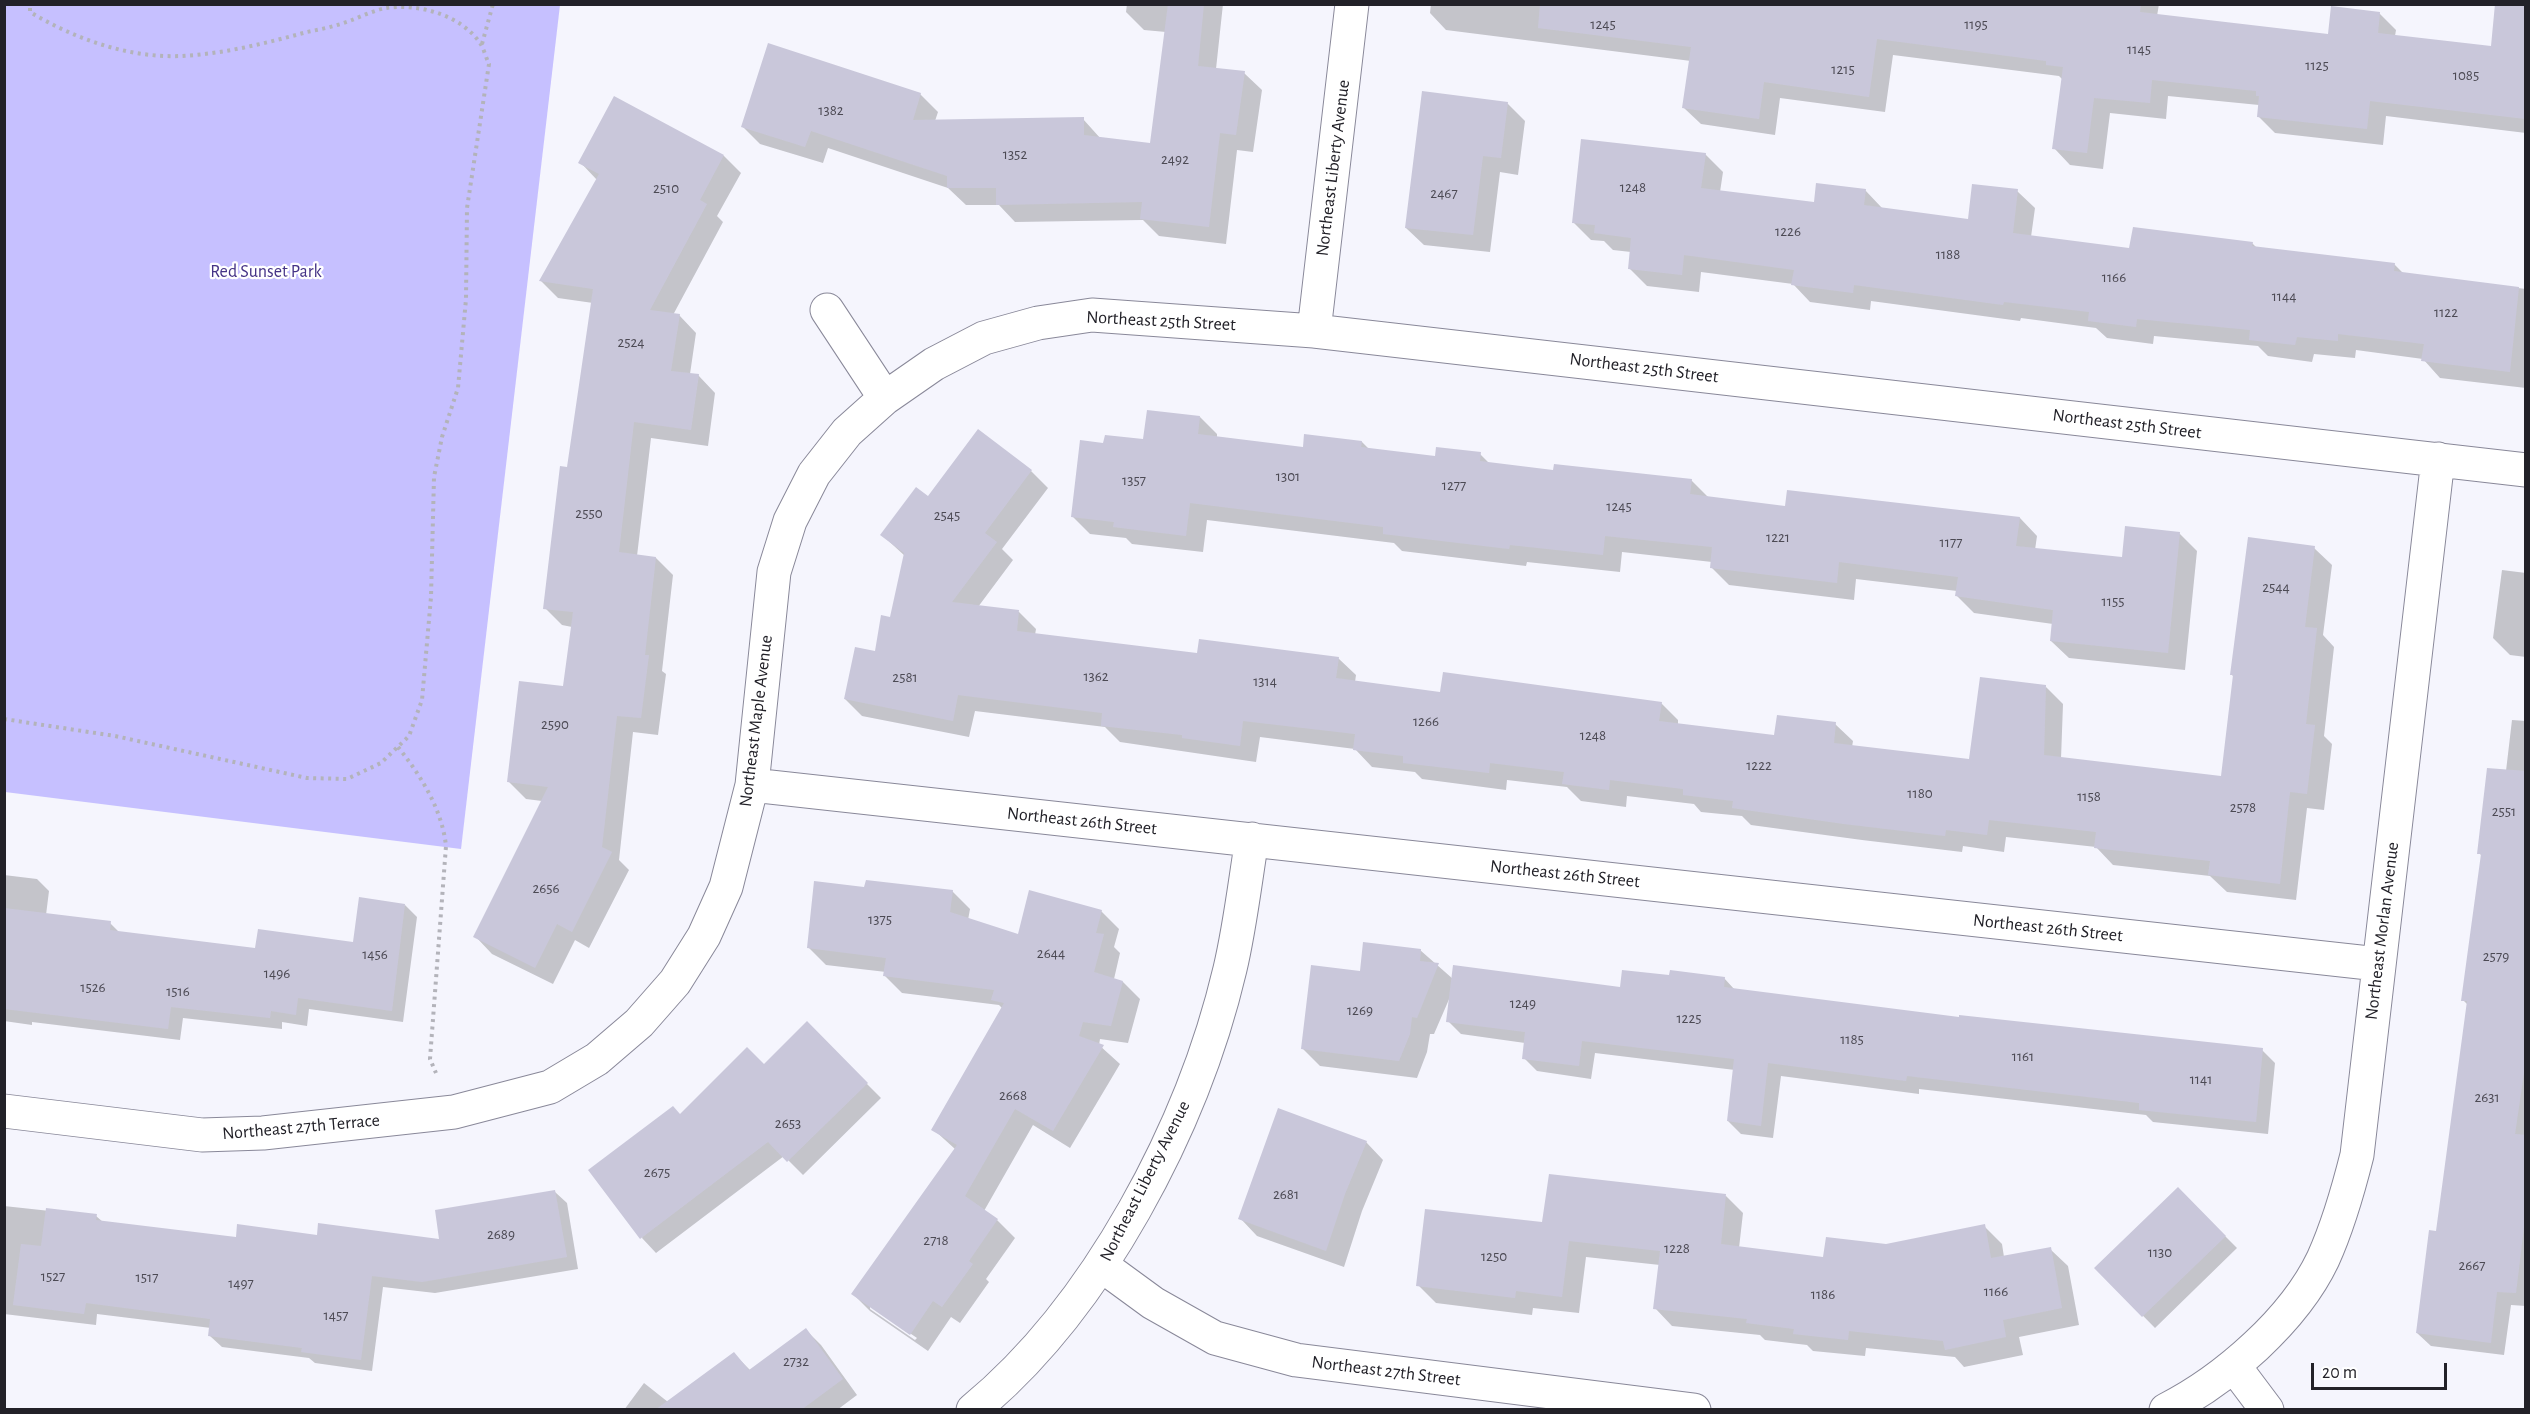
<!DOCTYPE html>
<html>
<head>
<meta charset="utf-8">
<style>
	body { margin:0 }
	#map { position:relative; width:2530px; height:1414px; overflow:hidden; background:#f5f5fd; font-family:"Alegreya Sans",sans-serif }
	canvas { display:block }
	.frame { position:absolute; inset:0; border:6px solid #222128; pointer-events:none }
	.scale { position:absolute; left:2311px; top:1363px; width:136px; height:27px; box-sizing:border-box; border:3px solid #222128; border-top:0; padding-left:8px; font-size:18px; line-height:21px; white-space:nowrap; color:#222128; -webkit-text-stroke:4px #fff; paint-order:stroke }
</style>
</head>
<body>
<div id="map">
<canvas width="2530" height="1414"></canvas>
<div class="frame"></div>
<div class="scale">20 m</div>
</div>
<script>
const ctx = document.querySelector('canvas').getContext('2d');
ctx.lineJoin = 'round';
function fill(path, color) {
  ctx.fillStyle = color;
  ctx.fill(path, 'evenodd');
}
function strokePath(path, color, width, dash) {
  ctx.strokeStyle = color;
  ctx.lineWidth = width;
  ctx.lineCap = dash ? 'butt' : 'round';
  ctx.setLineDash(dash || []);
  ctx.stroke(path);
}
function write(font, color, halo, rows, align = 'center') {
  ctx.font = font + ' "Alegreya Sans",sans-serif';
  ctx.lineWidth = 4.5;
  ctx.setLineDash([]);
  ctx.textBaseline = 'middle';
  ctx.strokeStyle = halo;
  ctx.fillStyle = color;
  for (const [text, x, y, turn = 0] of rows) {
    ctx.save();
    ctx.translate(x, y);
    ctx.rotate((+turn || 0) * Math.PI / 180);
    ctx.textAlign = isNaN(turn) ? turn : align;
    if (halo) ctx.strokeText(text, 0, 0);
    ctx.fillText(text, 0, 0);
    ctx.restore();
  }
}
fill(new Path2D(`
	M 5,4 L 560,5 L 461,849 L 5,792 Z`), '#c6c0ff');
fill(new Path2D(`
	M 1127,4 L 1223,4 L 1216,69 L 1244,73 L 1262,90 L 1253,152 L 1237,150 L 1226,244 L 1159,236 L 1143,220 L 1015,222 L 999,205 L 966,205 L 948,188 L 828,148 L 823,163 L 760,144 L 742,126 L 920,94 L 938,112 L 935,121 L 1083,119 L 1101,139 L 1151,145 L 1166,32 L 1144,30 L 1126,12 Z
	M 1431,4 L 2159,4 L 2157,16 L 2329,36 L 2379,13 L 2396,30 L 2395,36 L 2493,47 L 2526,32 L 2526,133 L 2386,116 L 2383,145 L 2275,133 L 2258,116 L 2259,105 L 2168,96 L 2166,119 L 2110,113 L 2103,169 L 2070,165 L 2054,148 L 2063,80 L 2059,76 L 1893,55 L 1885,112 L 1780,98 L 1775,135 L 1701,124 L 1684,108 L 1691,61 L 1446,30 L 1430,13 Z
	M 1507,103 L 1525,121 L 1518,175 L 1500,172 L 1490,252 L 1424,245 L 1406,228 Z
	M 1705,154 L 1723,172 L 1720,192 L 1815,204 L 1865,190 L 1882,208 L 1969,221 L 2017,191 L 2035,208 L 2031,237 L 2131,250 L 2252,243 L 2257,248 L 2394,264 L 2404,274 L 2526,289 L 2526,388 L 2440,378 L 2423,359 L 2356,350 L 2355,358 L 2314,354 L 2312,362 L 2268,356 L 2258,346 L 2154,336 L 2153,344 L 2107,338 L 2096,328 L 2021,318 L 2020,321 L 1871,301 L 1870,310 L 1810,302 L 1793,284 L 1701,272 L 1699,292 L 1647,286 L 1630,269 L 1631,252 L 1613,250 L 1604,241 L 1591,240 L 1573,222 Z
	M 724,156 L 741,173 L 717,216 L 723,222 L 673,315 L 679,315 L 696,333 L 690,374 L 698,375 L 715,393 L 708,446 L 651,438 L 637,556 L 656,558 L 673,575 L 662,671 L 666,674 L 658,735 L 633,732 L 619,860 L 629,870 L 589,948 L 575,940 L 553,984 L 492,954 L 475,936 L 542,801 L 526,799 L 509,782 L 564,688 L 572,627 L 562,625 L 545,608 L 569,468 L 593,303 L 558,298 L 541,281 L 597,180 L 580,162 Z
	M 1200,417 L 1217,434 L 1217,437 L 1304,448 L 1362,442 L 1369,449 L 1437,458 L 1480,454 L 1490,464 L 1555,472 L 1691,480 L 1709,498 L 1786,507 L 2020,518 L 2037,536 L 2035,550 L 2123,559 L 2179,533 L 2197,551 L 2185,670 L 2069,658 L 2051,641 L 2053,624 L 1974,613 L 1957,596 L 1957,591 L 1856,579 L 1854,600 L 1729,585 L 1711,567 L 1712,562 L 1622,552 L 1620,572 L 1527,562 L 1526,566 L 1402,551 L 1394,543 L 1207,520 L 1203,552 L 1132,544 L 1126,538 L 1090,534 L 1073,517 L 1104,444 L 1144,441 Z
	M 1031,471 L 1048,488 L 1002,549 L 1013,560 L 978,607 L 1019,612 L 1036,629 L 1035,635 L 1198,655 L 1338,658 L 1356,675 L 1355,682 L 1442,694 L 1661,703 L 1678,720 L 1678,725 L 1775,737 L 1835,724 L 1853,741 L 1852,747 L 1970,761 L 2046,687 L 2063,704 L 2061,759 L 2222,778 L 2234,677 L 2231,674 L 2314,548 L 2332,565 L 2323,635 L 2334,647 L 2324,736 L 2332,744 L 2324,810 L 2307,808 L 2296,900 L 2227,892 L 2210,876 L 2113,865 L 2096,847 L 2006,837 L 2004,852 L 1963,846 L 1962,852 L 1862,840 L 1751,825 L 1742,816 L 1701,812 L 1694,804 L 1627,796 L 1626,807 L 1581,801 L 1567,787 L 1507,780 L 1506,790 L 1422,779 L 1415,772 L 1372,767 L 1355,749 L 1260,737 L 1256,762 L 1120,742 L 1105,727 L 975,711 L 969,737 L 862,716 L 845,699 L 876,653 L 891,618 L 905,556 L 882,535 L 928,498 Z
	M 2502,570 L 2526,573 L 2526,657 L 2510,655 L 2493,638 Z
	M 2512,720 L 2526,721 L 2526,1306 L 2511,1305 L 2504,1355 L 2431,1346 L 2417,1333 L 2437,1232 L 2468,1005 L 2463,1000 L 2482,856 L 2479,853 L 2506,771 Z
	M 4,875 L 37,879 L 49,891 L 46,915 L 110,923 L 120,933 L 257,949 L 354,944 L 405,905 L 417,917 L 403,1022 L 309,1009 L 307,1026 L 282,1022 L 282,1029 L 183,1018 L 180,1040 L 32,1022 L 32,1025 L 4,1021 Z
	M 865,889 L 952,891 L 970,909 L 968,920 L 1019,936 L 1101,911 L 1119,929 L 1114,947 L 1120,953 L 1114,979 L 1123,982 L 1140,999 L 1128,1043 L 1100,1039 L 1099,1045 L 1120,1064 L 1070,1148 L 1033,1125 L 984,1211 L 997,1220 L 1015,1238 L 986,1279 L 989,1282 L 960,1323 L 951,1317 L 928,1351 L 870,1311 L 853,1294 L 955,1149 L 933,1129 L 1003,1009 L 999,1005 L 902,993 L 885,976 L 886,972 L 826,965 L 808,947 ZM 870,1306 L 917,1338 L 915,1340 L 870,1309 Z
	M 1420,950 L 1453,979 L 1621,988 L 1670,977 L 1724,978 L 1735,990 L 1960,1018 L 2262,1050 L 2275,1063 L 2268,1134 L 2153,1122 L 2146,1115 L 1919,1089 L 1919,1094 L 1781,1076 L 1773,1138 L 1741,1134 L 1728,1121 L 1735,1070 L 1595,1053 L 1591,1079 L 1537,1071 L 1524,1058 L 1525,1043 L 1461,1034 L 1448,1021 L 1450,997 L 1434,1034 L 1430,1034 L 1427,1052 L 1417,1078 L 1320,1066 L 1303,1049 L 1362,972 Z
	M 807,1024 L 881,1098 L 803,1175 L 784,1156 L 656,1253 L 642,1238 L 681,1115 L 764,1066 Z
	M 1366,1142 L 1383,1160 L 1362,1211 L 1344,1267 L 1257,1236 L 1240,1218 Z
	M 2178,1189 L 2237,1248 L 2155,1328 L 2096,1268 Z
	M 555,1192 L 567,1203 L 578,1269 L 435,1293 L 383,1287 L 372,1371 L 315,1363 L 309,1358 L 222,1347 L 210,1336 L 211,1328 L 97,1314 L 96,1325 L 4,1314 L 4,1206 L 96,1216 L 103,1222 L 237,1238 L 318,1237 L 441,1241 Z
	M 1726,1196 L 1743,1213 L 1739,1248 L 1824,1258 L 1984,1226 L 2002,1244 L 2004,1257 L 2050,1249 L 2068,1266 L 2079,1325 L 2019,1337 L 2023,1355 L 1964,1367 L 1955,1357 L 1866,1348 L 1865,1356 L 1813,1351 L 1807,1345 L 1765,1340 L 1760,1335 L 1672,1326 L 1655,1308 L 1660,1265 L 1586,1257 L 1579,1313 L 1533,1308 L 1532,1315 L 1436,1303 L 1418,1285 L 1543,1224 Z
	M 806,1330 L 821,1345 L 857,1395 L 837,1410 L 624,1410 L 644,1383 L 668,1402 L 734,1354 L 751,1371 Z`), '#0003');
fill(new Path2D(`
	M 1168,4 L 1204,4 L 1198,66 L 1245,71 L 1236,135 L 1220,133 L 1209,227 L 1140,219 L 1142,202 L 996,205 L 996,188 L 947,188 L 947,176 L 811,131 L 805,147 L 741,127 L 768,43 L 921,93 L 913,120 L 1084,117 L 1084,135 L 1150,143 Z
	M 1540,4 L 2141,4 L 2140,12 L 2328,34 L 2331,6 L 2380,12 L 2378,33 L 2491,46 L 2495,4 L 2526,4 L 2526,119 L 2370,101 L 2367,129 L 2257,117 L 2259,96 L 2256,96 L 2256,91 L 2152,80 L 2150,103 L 2094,98 L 2087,153 L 2052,149 L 2063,67 L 2046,65 L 2046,61 L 1877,39 L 1869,97 L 1764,82 L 1759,119 L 1682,108 L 1691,47 L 1538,28 Z
	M 1422,91 L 1508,102 L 1501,158 L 1483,156 L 1473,235 L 1405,228 Z
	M 614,96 L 724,155 L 700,200 L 707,204 L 650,310 L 680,314 L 671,371 L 699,374 L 691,430 L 634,422 L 619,552 L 656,557 L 645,655 L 649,655 L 641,718 L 617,716 L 602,847 L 612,852 L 572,932 L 557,924 L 535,968 L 473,937 L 548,787 L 507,782 L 519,681 L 563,686 L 573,612 L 543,609 L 560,466 L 567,467 L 593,289 L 539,281 L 599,174 L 578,163 Z
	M 1581,139 L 1706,153 L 1701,188 L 1814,202 L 1816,183 L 1866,189 L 1864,205 L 1968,219 L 1972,184 L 2018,189 L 2013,233 L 2129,248 L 2133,227 L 2253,242 L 2252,246 L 2395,263 L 2394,271 L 2519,287 L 2510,372 L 2421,361 L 2424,344 L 2338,334 L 2338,341 L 2297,337 L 2295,345 L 2249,340 L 2250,330 L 2137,319 L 2136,327 L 2088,321 L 2089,312 L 2004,302 L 2003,305 L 1854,285 L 1853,293 L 1791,285 L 1794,270 L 1684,255 L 1682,275 L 1628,269 L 1631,238 L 1594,233 L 1595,225 L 1572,223 Z
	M 1147,410 L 1200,416 L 1198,434 L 1303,447 L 1304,434 L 1362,441 L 1361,447 L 1435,456 L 1436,447 L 1481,452 L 1480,461 L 1553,470 L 1554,464 L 1692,479 L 1690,494 L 1785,506 L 1787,490 L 2020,517 L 2016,546 L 2122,557 L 2125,526 L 2180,532 L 2168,653 L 2050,641 L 2053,610 L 1955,596 L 1958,577 L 1839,562 L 1837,583 L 1710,568 L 1712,547 L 1605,536 L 1603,555 L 1510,545 L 1509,549 L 1383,534 L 1383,527 L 1190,503 L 1186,536 L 1113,527 L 1114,522 L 1071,517 L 1080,440 L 1103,443 L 1105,435 L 1143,439 Z
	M 978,429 L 1032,470 L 985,533 L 997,542 L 952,602 L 1019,610 L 1017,631 L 1197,653 L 1199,639 L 1339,657 L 1336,678 L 1440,692 L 1443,672 L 1662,702 L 1659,721 L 1774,735 L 1777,715 L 1836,722 L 1834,743 L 1969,759 L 1980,677 L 2046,685 L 2044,755 L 2221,776 L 2233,675 L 2230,675 L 2248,537 L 2315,546 L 2305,627 L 2317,628 L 2306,724 L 2315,725 L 2307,794 L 2290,792 L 2280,884 L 2208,875 L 2210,861 L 2094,848 L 2096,832 L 1989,820 L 1987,835 L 1946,830 L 1945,836 L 1844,824 L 1732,808 L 1733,801 L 1683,795 L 1683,789 L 1610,780 L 1609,790 L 1562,784 L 1564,772 L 1490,763 L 1489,773 L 1403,763 L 1403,756 L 1353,750 L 1355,734 L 1243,721 L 1240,746 L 1182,738 L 1182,735 L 1101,726 L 1102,713 L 958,695 L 953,721 L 844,699 L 855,647 L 875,651 L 881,615 L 890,617 L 904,553 L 880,535 L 916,487 L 928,496 Z
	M 2487,768 L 2526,771 L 2526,1059 L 2515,1134 L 2526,1135 L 2526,1210 L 2516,1293 L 2497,1292 L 2491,1343 L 2416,1333 L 2429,1230 L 2436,1231 L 2467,1001 L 2461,1001 L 2481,854 L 2477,854 Z
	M 866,880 L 953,890 L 950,912 L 1018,934 L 1029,890 L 1102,910 L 1096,933 L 1104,934 L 1094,972 L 1123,981 L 1111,1026 L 1083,1022 L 1079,1036 L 1104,1045 L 1053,1131 L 1015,1109 L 965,1196 L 998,1219 L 969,1261 L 973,1264 L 942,1307 L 933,1301 L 910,1335 L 851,1294 L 957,1145 L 931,1130 L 1004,1003 L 991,1000 L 994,990 L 883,976 L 886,958 L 807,948 L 814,881 L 864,887 Z
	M 359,897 L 405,904 L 392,1011 L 298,998 L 296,1015 L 271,1011 L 270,1018 L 171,1007 L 168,1029 L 4,1009 L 4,908 L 111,921 L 110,930 L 255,948 L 258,929 L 353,942 Z
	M 1363,942 L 1421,949 L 1420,961 L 1439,963 L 1417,1018 L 1412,1017 L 1410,1034 L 1399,1061 L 1301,1049 L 1311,965 L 1360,971 Z
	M 1453,965 L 1620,987 L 1622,970 L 1669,975 L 1670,970 L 1725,977 L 1724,987 L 1959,1017 L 1959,1015 L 2263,1048 L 2256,1122 L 2139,1110 L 2139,1103 L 1907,1076 L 1906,1081 L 1768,1063 L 1761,1126 L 1727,1121 L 1734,1059 L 1582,1041 L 1579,1066 L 1522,1059 L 1525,1032 L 1446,1022 Z
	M 807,1021 L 868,1083 L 787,1162 L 768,1142 L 640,1239 L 588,1170 L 673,1106 L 680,1114 L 747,1047 L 764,1064 Z
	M 1278,1108 L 1367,1141 L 1345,1194 L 1326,1251 L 1238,1219 Z
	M 1549,1174 L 1726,1194 L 1721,1244 L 1823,1257 L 1826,1237 L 1886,1244 L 1985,1224 L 1991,1258 L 2051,1247 L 2062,1308 L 2003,1320 L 2006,1337 L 1945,1350 L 1943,1341 L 1849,1331 L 1848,1340 L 1793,1334 L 1794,1329 L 1746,1323 L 1747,1319 L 1653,1309 L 1660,1251 L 1569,1241 L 1562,1297 L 1516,1291 L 1515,1298 L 1416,1286 L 1425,1209 L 1542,1222 Z
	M 2178,1187 L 2226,1236 L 2142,1317 L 2094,1268 Z
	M 555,1190 L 567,1257 L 422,1282 L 372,1276 L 361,1360 L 301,1352 L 302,1348 L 208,1336 L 210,1319 L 86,1303 L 84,1314 L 13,1305 L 21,1244 L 41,1246 L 46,1208 L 97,1214 L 96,1220 L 236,1237 L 237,1224 L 317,1235 L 318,1223 L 439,1239 L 435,1210 Z
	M 806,1328 L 843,1379 L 801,1410 L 655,1410 L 734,1352 L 749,1370 Z`), '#c9c7da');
const minor = new Path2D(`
	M 827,310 L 885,398
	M 1314,331 L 1352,4
	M 752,785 L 2378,964
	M 4,1111 L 202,1135 L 263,1133 L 454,1112 L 550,1087 L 597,1059 L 639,1023 L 675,982 L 704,936 L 726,887 L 752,785 L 774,572 L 790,521 L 814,474 L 847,432 L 885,398 L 934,364 L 984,338 L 1038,323 L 1092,315 L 1314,331 L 2526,470
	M 1101,1265 L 1153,1303 L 1215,1338 L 1296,1360 L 1694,1410
	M 2234,1366 L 2267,1410
	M 973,1410 C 1098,1307 1193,1126 1230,969 C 1240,927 1245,882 1252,839
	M 2166,1410 C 2225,1380 2294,1320 2323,1259 C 2338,1226 2348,1191 2357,1155 L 2438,459`);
strokePath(minor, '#898899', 35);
strokePath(new Path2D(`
	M 482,44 L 493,4
	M 4,719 L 115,736 L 307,778 L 347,779 L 381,763 L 409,736 L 422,700 L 431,597 L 434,477 L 442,437 L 458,388 L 466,299 L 467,208 L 489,64 C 486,58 484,49 480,43 C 461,15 418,3 386,8 C 375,10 362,16 352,20 C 337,26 322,29 307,32 C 267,43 223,54 181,56 C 128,58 75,39 30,12 L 30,4
	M 398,747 C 421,776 442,809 446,846 L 430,1059 L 436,1073`), '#b3b3ba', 4, [3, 4.5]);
strokePath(minor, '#fff', 33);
write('15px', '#4c4a54', null, [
	["1245",1603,24],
	["1195",1976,24],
	["1145",2139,49],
	["1125",2317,65],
	["1215",1843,69],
	["1085",2466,75],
	["1382",831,110],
	["1352",1015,154],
	["2492",1175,159],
	["1248",1633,187],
	["2510",666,188],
	["2467",1444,193],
	["1226",1788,231],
	["1188",1948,254],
	["1166",2114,277],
	["1144",2284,296],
	["1122",2446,312],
	["2524",631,342],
	["1301",1288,476],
	["1357",1134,480],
	["1277",1454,485],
	["1245",1619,506],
	["2550",589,513],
	["2545",947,515],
	["1221",1778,537],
	["1177",1951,542],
	["2544",2276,587],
	["1155",2113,601],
	["1362",1096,676],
	["2581",905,677],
	["1314",1265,681],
	["1266",1426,721],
	["2590",555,724],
	["1248",1593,735],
	["1222",1759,765],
	["1180",1920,793],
	["1158",2089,796],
	["2578",2243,807],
	["2551",2504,811],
	["2656",546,888],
	["1375",880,919],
	["2644",1051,953],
	["1456",375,954],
	["2579",2496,956],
	["1496",277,973],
	["1526",93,987],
	["1516",178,991],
	["1249",1523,1003],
	["1269",1360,1010],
	["1225",1689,1018],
	["1185",1852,1039],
	["1161",2023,1056],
	["1141",2201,1079],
	["2668",1013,1095],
	["2631",2487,1097],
	["2653",788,1123],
	["2675",657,1172],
	["2681",1286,1194],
	["2689",501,1234],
	["2718",936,1240],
	["1228",1677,1248],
	["1130",2160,1252],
	["1250",1494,1256],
	["2667",2472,1265],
	["1527",53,1276],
	["1517",147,1277],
	["1497",241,1283],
	["1166",1996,1291],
	["1186",1823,1294],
	["1457",336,1315],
	["2732",796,1361]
]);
write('18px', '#222128', '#fff', [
	["Northeast Liberty Avenue",1333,168,-83],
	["Northeast 25th Street",1161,321,3],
	["Northeast 25th Street",1644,368,7],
	["Northeast 25th Street",2127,424,7],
	["Northeast Maple Avenue",756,721,-83],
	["Northeast 26th Street",1082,821,6],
	["Northeast 26th Street",1565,874,6],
	["Northeast 26th Street",2048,928,6],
	["Northeast Morlan Avenue",2382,931,-83],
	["Northeast 27th Terrace",301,1127,-5],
	["Northeast Liberty Avenue",1145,1181,-63],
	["Northeast 27th Street",1386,1371,7]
]);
write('18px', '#453386', '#fff', [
	["Red Sunset Park",266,272]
]);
</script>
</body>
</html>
